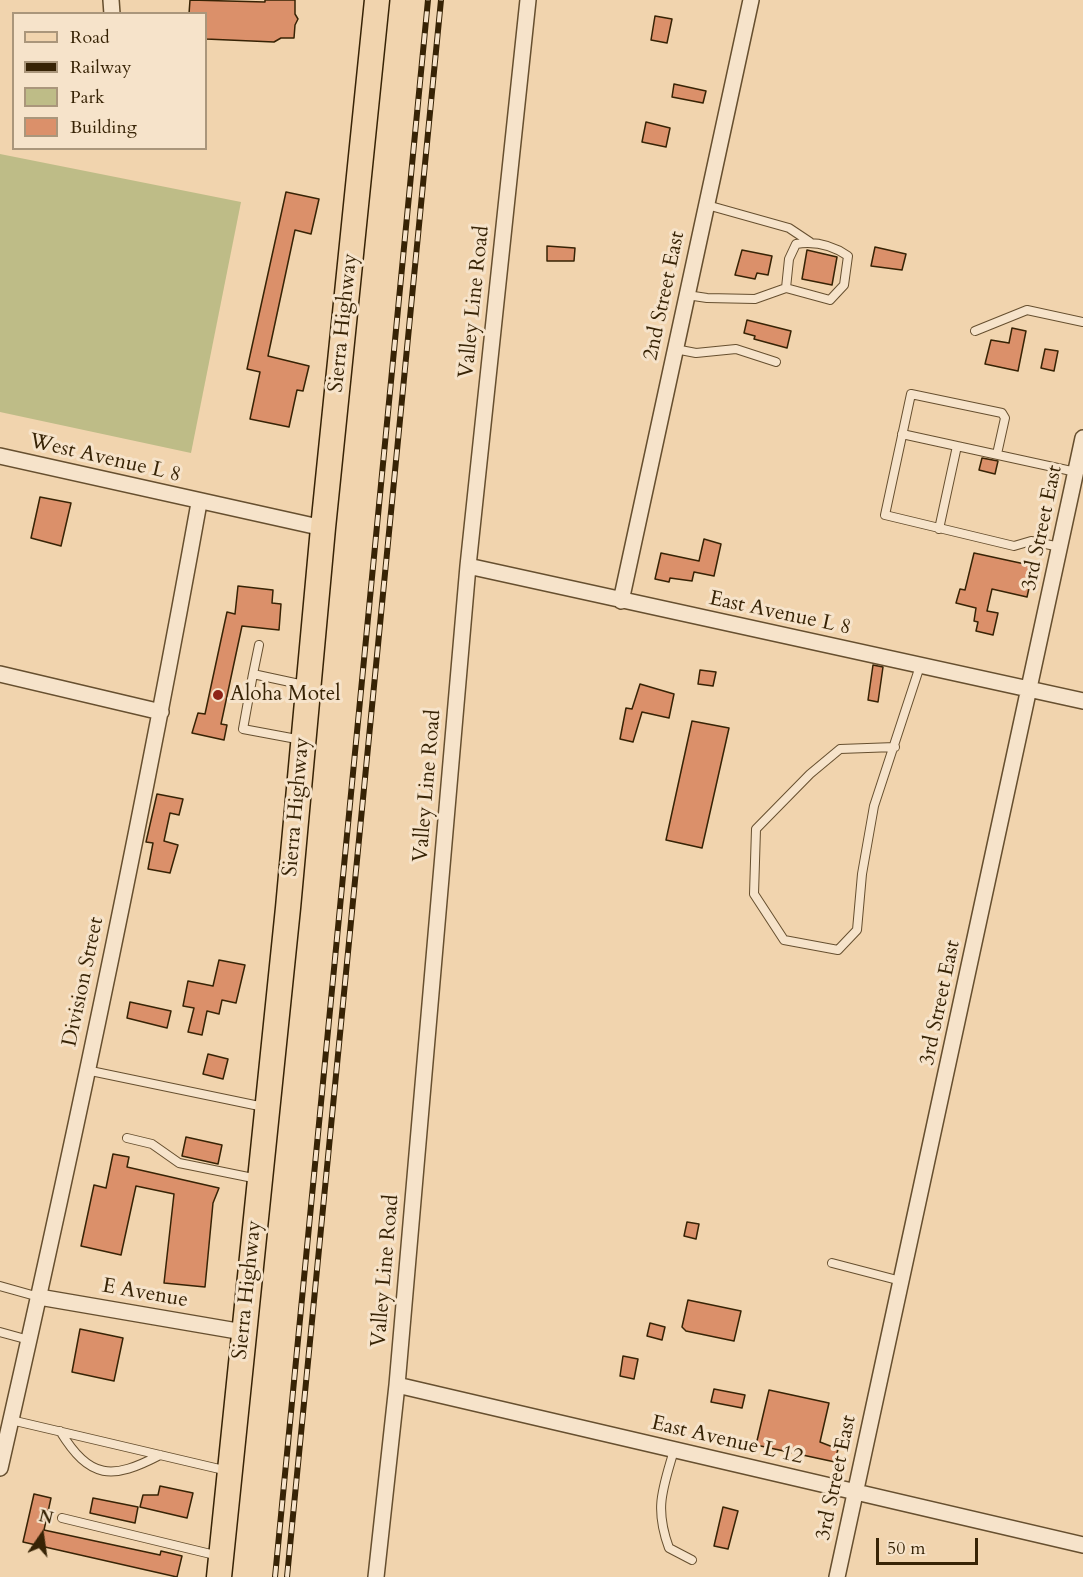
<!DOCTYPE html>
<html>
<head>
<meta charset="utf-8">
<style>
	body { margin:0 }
	#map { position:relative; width:1083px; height:1577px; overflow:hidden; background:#f1d4ae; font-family:Cardo,serif }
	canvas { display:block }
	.legend { position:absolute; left:12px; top:12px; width:195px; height:138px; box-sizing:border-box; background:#f6e3ca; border:2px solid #aa967b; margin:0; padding:8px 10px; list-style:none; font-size:18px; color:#372305 }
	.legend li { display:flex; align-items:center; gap:12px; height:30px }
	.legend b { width:30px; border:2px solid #aa967b }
	.north { position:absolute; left:12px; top:1505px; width:60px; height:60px; -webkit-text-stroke:4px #f6e3ca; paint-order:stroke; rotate:13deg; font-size:16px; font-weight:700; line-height:24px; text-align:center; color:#372305 }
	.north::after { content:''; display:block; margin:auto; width:21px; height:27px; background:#372305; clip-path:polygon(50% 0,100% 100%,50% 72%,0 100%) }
	.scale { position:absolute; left:876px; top:1538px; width:102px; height:27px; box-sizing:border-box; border:3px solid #372305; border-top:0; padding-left:8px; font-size:18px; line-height:21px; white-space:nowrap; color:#372305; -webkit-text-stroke:4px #f6e3ca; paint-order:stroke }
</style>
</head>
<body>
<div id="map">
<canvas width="1083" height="1577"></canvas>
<ul class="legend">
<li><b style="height:8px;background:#f1d4ae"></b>Road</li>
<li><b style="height:8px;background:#372305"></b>Railway</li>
<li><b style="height:16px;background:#bebc87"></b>Park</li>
<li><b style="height:16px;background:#db906a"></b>Building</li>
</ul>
<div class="north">N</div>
<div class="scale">50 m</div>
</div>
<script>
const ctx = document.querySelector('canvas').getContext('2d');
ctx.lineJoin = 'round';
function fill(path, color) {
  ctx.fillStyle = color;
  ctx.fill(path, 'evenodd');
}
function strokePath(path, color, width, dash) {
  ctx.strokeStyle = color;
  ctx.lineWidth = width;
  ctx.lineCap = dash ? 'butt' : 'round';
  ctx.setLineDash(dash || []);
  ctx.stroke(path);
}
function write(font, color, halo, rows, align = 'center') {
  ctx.font = font + ' Cardo,serif';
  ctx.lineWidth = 6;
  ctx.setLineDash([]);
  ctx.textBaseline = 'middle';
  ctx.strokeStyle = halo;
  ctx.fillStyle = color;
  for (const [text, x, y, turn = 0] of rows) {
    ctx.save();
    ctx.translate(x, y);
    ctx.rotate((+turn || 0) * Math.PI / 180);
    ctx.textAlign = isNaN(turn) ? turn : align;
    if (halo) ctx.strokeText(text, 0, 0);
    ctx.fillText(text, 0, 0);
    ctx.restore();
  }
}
fill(new Path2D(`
	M 0,154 L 241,202 L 191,453 L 0,412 Z`), '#bebc87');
const building = new Path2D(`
	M 190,0 L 265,2 L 265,0 L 295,0 L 295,14 L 298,19 L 295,25 L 294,38 L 281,38 L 274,42 L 206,39 L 206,14 L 189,14 Z
	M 655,16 L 672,19 L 667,43 L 651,40 Z
	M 674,84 L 706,91 L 703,103 L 672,97 Z
	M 646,122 L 670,128 L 666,147 L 642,142 Z
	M 286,192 L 319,199 L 311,234 L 295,230 L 268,356 L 309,366 L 303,391 L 297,390 L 289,427 L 250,419 L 260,372 L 247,369 Z
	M 547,246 L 575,248 L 574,261 L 547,261 Z
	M 875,247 L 906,254 L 902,270 L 871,266 Z
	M 742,250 L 772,256 L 768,275 L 757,273 L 755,279 L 735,275 Z
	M 807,250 L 837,257 L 832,285 L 802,279 Z
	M 747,320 L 791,331 L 787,348 L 754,339 L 755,336 L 744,333 Z
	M 1012,328 L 1026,331 L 1018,371 L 985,364 L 991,340 L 1009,343 Z
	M 1045,349 L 1058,351 L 1054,371 L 1041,368 Z
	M 982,458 L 998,461 L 995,474 L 979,470 Z
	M 40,497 L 71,503 L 61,546 L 31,538 Z
	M 704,539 L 721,544 L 714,576 L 694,572 L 692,581 L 670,578 L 669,582 L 655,579 L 661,553 L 699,561 Z
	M 974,553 L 1034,566 L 1027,597 L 992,589 L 987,611 L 998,613 L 993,635 L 976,631 L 978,622 L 974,621 L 976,608 L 956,603 L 960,589 L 965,590 Z
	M 238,586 L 273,590 L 272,603 L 281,604 L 279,630 L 242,626 L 221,724 L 227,725 L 224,740 L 192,733 L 198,713 L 205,714 L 227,612 L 235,614 Z
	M 873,665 L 883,667 L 878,702 L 868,700 Z
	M 700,670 L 716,672 L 713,686 L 698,684 Z
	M 640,684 L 674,694 L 669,718 L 642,712 L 633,742 L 620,739 L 626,708 L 632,709 Z
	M 692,721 L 729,728 L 702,848 L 666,840 Z
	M 157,794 L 183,799 L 179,815 L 170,813 L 164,841 L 178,845 L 170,873 L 148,869 L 153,843 L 146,842 Z
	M 219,960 L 245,965 L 236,1003 L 222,1000 L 219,1014 L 207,1011 L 202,1035 L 188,1032 L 194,1008 L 183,1006 L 188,981 L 213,986 Z
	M 130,1002 L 171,1011 L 167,1028 L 127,1018 Z
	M 208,1054 L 228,1059 L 223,1079 L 203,1074 Z
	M 186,1137 L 222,1145 L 218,1164 L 182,1156 Z
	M 113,1154 L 129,1157 L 127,1167 L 219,1188 L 213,1203 L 205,1287 L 164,1283 L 174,1194 L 136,1186 L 121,1255 L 81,1246 L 94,1185 L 106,1188 Z
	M 687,1222 L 699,1224 L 696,1239 L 684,1236 Z
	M 688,1300 L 741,1311 L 734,1341 L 686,1331 L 682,1327 Z
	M 650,1323 L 665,1327 L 662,1340 L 647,1336 Z
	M 80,1329 L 123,1338 L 114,1381 L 72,1372 Z
	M 623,1356 L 638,1359 L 634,1379 L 620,1376 Z
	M 714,1389 L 745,1395 L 742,1408 L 711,1402 Z
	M 769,1390 L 829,1403 L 820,1442 L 838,1449 L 835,1462 L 756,1445 Z
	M 160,1486 L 193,1493 L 187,1518 L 140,1507 L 143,1495 L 158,1495 Z
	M 34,1494 L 51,1498 L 44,1530 L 160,1555 L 161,1551 L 182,1556 L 177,1577 L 23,1542 Z
	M 93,1498 L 138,1507 L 135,1523 L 90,1513 Z
	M 723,1507 L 738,1511 L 728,1549 L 714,1546 Z`);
fill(building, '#db906a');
strokePath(building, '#372305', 1.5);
const service = new Path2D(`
	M 707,205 L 789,228 L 810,242
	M 687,295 L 707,298 L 755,299 L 786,288 L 830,300 L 844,285 L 848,256 C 832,245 815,241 796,244 L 789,259 L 786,288
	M 975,331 L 1027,310 L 1083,322
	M 675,349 L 696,353 L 736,349 L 776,362
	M 902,434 L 1076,472
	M 997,454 L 1005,418 L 1002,413 L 911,394 L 885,515 L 1014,546 L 1031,541 L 1060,547
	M 939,529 L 957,446
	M 253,674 L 259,645
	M 302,740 L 243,729 L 253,674 L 304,685
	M 895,747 L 840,749 L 810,774 L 756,829 L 754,894 L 784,940 L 838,950 L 857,930 L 862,874 L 874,806 L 920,666
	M 86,1070 L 264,1107
	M 127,1138 L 152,1144 L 179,1163 L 258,1179
	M 832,1263 L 901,1281
	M 0,1286 L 39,1297
	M 0,1332 L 29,1340
	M 11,1420 L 228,1471
	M 60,1431 C 90,1480 112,1480 160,1455
	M 674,1450 C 663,1489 654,1507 669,1548 L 692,1560
	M 62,1518 L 219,1556`);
const minor = new Path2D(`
	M 111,0 L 112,14
	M 0,456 L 323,528
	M 468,566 L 1083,701
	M 621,601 L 751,0
	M 0,674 L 161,712
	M 39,1297 L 243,1332
	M 397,1385 L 1083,1545
	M 0,1468 C 73,1148 141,826 199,503
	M 376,1577 L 397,1385 L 468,566 L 528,0
	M 837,1577 L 1083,438`);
const primary = new Path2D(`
	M 219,1577 L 288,908 L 323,528 L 377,0`);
strokePath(service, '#664f2f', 10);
strokePath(minor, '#664f2f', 18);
strokePath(primary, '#372305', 27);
strokePath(service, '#f6e3ca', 8);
strokePath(minor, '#f6e3ca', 15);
strokePath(primary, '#f1d4ae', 24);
const rail = new Path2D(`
	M 275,1577 L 428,0
	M 287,1577 L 441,0`);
strokePath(rail, '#372305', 6);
strokePath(rail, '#f6e3ca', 4, [11]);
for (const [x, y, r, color] of [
	[218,695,6,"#8f2418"]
]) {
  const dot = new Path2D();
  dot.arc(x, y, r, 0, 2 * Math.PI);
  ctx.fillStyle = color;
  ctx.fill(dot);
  strokePath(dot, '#f6e3ca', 2);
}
write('21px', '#372305', '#f6e3ca', [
	["2nd Street East",665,296,-78],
	["Valley Line Road",475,302,-84],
	["Sierra Highway",344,323,-84],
	["West Avenue L 8",105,459,13],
	["3rd Street East",1043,528,-78],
	["East Avenue L 8",780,614,12],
	["Valley Line Road",428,786,-85],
	["Sierra Highway",297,807,-85],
	["Division Street",84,982,-78],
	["3rd Street East",941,1003,-78],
	["Valley Line Road",386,1271,-85],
	["Sierra Highway",248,1290,-84],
	["E Avenue",145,1294,10],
	["East Avenue L 12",727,1441,13],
	["3rd Street East",837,1478,-78]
]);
write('21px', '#372305', '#f6e3ca', [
	["Aloha Motel",230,695]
], 'left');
</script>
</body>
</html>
